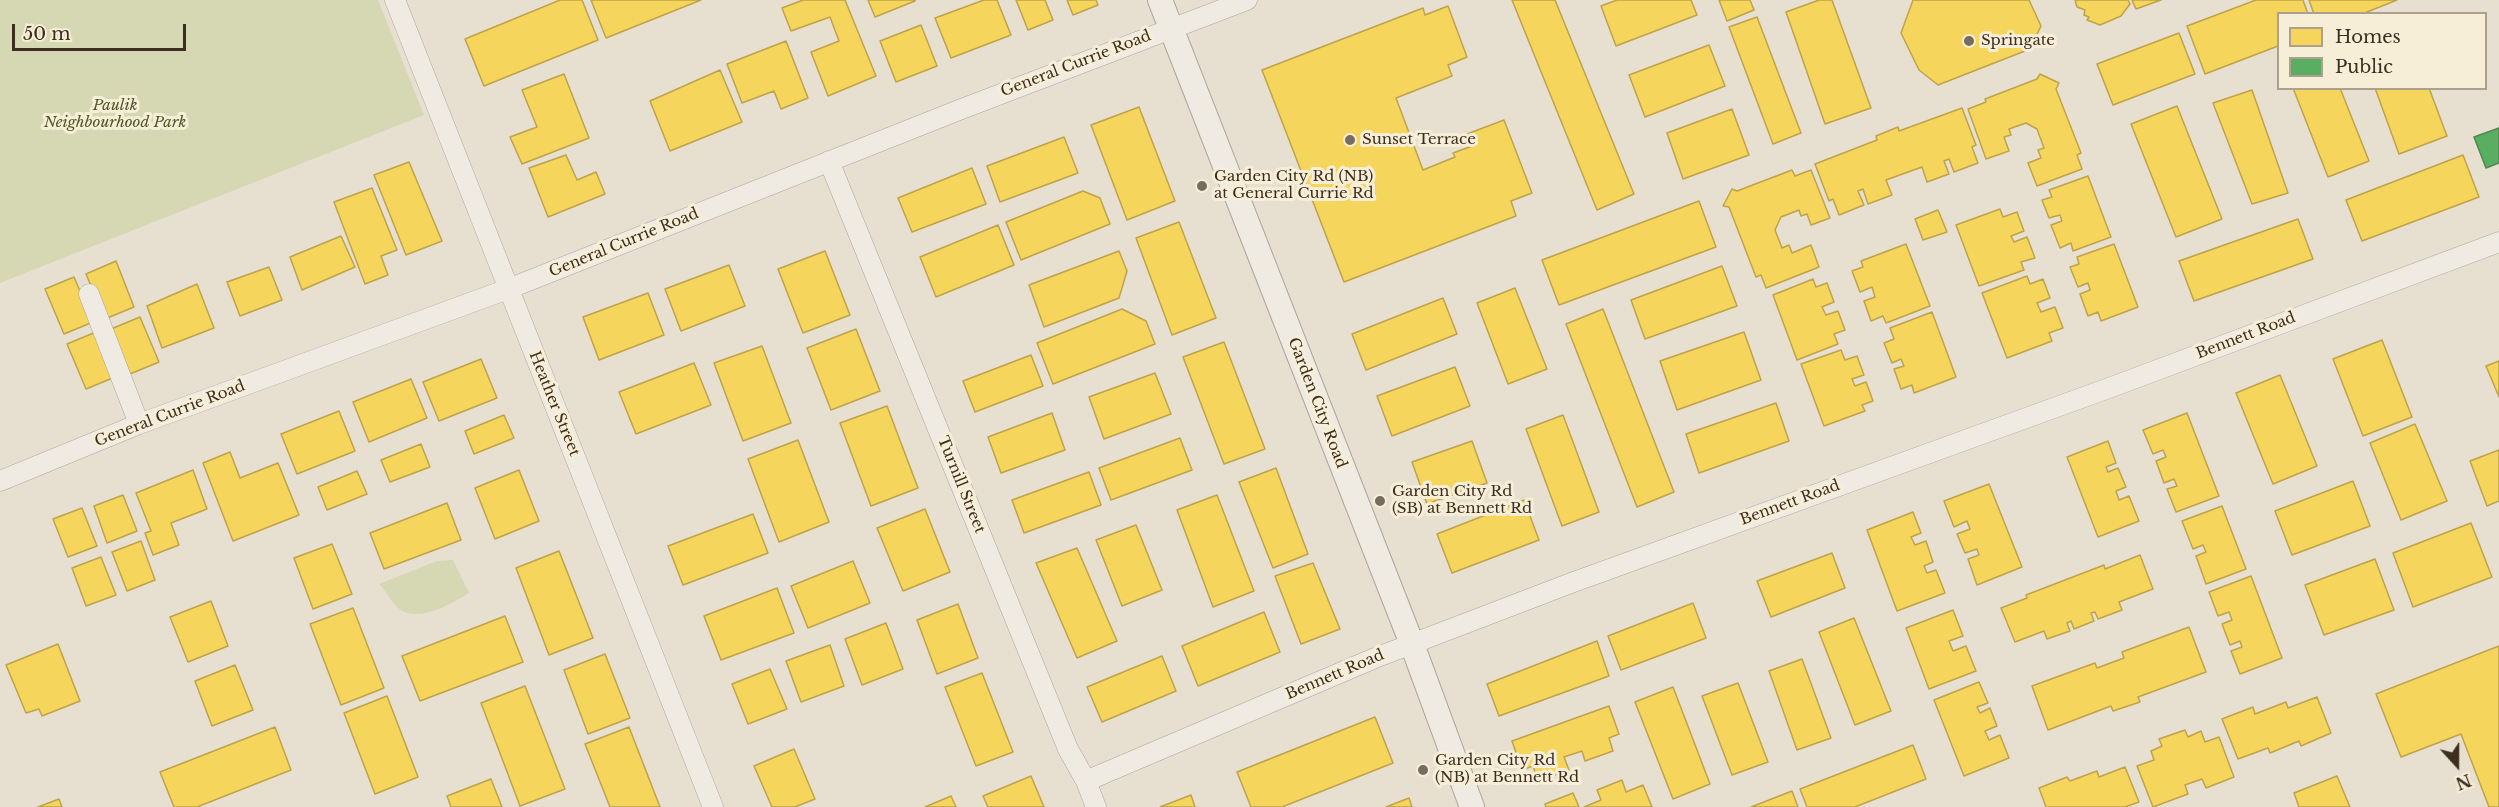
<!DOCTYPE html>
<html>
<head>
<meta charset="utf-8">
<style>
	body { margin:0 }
	#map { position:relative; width:2499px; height:807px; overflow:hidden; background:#e7e0d1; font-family:"Libre Baskerville",serif }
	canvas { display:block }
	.legend { position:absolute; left:2277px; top:12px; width:210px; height:78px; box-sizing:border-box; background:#f7eed8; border:2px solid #ada18e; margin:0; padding:8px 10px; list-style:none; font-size:18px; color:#3d2e20 }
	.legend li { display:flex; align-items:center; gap:12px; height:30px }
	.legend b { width:30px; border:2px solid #ada18e }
	.north { position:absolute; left:2427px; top:735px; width:60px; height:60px; -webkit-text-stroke:4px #f7eed8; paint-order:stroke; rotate:159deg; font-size:16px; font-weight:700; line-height:24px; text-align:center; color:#3d2e20 }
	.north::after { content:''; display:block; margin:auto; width:21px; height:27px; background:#3d2e20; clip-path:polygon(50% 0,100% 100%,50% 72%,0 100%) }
	.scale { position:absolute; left:12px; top:24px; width:174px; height:27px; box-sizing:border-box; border:3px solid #3d2e20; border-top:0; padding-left:8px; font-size:18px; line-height:21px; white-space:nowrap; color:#3d2e20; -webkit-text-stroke:4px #f7eed8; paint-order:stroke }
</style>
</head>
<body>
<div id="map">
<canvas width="2499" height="807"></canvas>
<ul class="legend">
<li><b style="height:16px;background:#f6d55c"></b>Homes</li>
<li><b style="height:16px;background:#5aae61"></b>Public</li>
</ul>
<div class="north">N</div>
<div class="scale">50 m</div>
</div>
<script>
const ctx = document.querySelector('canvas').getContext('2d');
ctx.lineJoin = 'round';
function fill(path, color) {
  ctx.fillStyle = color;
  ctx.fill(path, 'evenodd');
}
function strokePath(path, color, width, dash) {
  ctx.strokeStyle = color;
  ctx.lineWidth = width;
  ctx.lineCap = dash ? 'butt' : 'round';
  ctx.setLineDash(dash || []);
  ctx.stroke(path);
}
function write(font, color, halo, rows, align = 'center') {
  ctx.font = font + ' "Libre Baskerville",serif';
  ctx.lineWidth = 6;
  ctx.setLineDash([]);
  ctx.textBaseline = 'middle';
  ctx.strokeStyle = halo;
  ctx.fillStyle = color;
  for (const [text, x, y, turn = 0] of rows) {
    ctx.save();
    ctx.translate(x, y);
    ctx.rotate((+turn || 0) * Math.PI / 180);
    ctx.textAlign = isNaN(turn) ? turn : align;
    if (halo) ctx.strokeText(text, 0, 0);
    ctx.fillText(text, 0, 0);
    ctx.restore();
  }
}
fill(new Path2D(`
	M 0,0 L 378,0 L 424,115 L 0,283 Z
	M 453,560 L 469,593 C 451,604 416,625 397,607 C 391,601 386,591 379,584 L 437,561 Z`), '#d6d7b3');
const homes = new Path2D(`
	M 560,0 L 582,0 L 598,40 L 484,86 L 465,39 Z
	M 591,0 L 701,0 L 606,38 Z
	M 803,0 L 845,0 L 876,76 L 828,96 L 811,52 L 839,41 L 830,17 L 791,31 L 782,8 Z
	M 868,0 L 915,0 L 915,1 L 875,17 Z
	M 984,0 L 997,0 L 1011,35 L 951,58 L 935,18 Z
	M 1016,0 L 1045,0 L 1053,20 L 1028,30 Z
	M 1067,0 L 1096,0 L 1098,5 L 1073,15 Z
	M 1512,0 L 1555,0 L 1634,194 L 1597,210 Z
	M 1617,0 L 1691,0 L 1697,15 L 1616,46 L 1601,6 Z
	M 1719,0 L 1750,0 L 1754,10 L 1727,21 Z
	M 1819,0 L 1832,0 L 1871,108 L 1825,124 L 1786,12 Z
	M 2029,0 L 2041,26 L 2030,49 L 1938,85 L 1919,70 L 1901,33 L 1913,0 Z
	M 2075,0 L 2128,0 L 2130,4 L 2121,16 L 2100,25 L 2087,20 L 2089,17 L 2084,15 L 2085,10 L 2077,7 Z
	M 2132,0 L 2161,0 L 2136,9 Z
	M 2256,0 L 2303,0 L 2308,14 L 2278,14 L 2278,46 L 2205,74 L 2187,26 Z
	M 2309,0 L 2397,0 L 2362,14 L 2314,14 Z
	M 1448,6 L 1467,57 L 1448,65 L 1452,76 L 1396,98 L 1423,170 L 1455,157 L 1453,153 L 1472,146 L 1467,134 L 1504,120 L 1532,193 L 1511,201 L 1516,216 L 1344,282 L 1262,70 L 1423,8 L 1425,15 Z
	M 1757,17 L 1801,133 L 1773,144 L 1729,27 Z
	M 921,25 L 937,66 L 896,82 L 880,41 Z
	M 2179,33 L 2195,74 L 2113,105 L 2097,64 Z
	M 786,41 L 808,98 L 781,109 L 774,91 L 742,103 L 727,64 Z
	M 1709,45 L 1725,86 L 1645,117 L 1629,75 Z
	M 720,70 L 742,122 L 670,151 L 650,101 Z
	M 564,74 L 589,138 L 522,164 L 510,137 L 537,127 L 522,90 Z
	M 2040,74 L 2059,83 L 2056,89 L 2081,153 L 2077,155 L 2082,169 L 2037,186 L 2028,163 L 2041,158 L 2038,150 L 2044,148 L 2037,129 L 2026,123 L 2009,129 L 2011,135 L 2004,137 L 2009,151 L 1986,159 L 1968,109 L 1986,102 L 1985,99 L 2037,79 Z
	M 2293,88 L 2340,88 L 2369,161 L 2328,177 Z
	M 2375,88 L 2429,88 L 2447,136 L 2399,154 Z
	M 2252,90 L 2288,193 L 2252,204 L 2213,103 Z
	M 2177,106 L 2222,219 L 2176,237 L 2131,124 Z
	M 1139,107 L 1175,201 L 1127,220 L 1091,125 Z
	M 1962,108 L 1976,145 L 1972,147 L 1978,163 L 1954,172 L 1949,159 L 1944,161 L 1949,174 L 1927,182 L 1922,167 L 1886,180 L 1892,195 L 1868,204 L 1863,189 L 1858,191 L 1864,205 L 1839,215 L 1833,199 L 1829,201 L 1815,164 L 1877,140 L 1876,136 L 1898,127 L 1899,131 Z
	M 1732,109 L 1749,155 L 1683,179 L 1667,133 Z
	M 1064,137 L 1078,173 L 1000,202 L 987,166 Z
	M 566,155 L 577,180 L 596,172 L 605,194 L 548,217 L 529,168 Z
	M 2463,155 L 2479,197 L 2362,241 L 2346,200 Z
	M 409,162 L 442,241 L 406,255 L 374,175 Z
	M 972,168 L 986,204 L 912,232 L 898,198 Z
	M 1792,170 L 1795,176 L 1811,170 L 1830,218 L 1811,225 L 1807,214 L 1801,216 L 1799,210 L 1781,217 L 1775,230 L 1782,248 L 1789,245 L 1792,253 L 1811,245 L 1819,267 L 1766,288 L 1761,275 L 1756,277 L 1729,207 L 1723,206 L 1732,189 L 1737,191 Z
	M 2088,176 L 2111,237 L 2073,251 L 2071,243 L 2060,248 L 2051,225 L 2062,221 L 2060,215 L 2049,218 L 2042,200 L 2052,197 L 2049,190 Z
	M 372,188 L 397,250 L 381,256 L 388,275 L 365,284 L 334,202 Z
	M 1083,191 L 1100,198 L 1110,224 L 1021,260 L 1006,222 Z
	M 1699,201 L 1716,247 L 1559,305 L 1542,260 Z
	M 2000,209 L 2003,217 L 2017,212 L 2024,231 L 2011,236 L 2014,242 L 2027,237 L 2035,258 L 2021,262 L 2024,270 L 1979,286 L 1956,225 Z
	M 1938,210 L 1947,232 L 1923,240 L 1915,219 Z
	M 2298,219 L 2313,259 L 2194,301 L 2179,261 Z
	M 1179,222 L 1216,318 L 1172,335 L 1136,238 Z
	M 998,225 L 1014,265 L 936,297 L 920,257 Z
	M 341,236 L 355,267 L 302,290 L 290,257 Z
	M 1906,244 L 1930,306 L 1886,323 L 1883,316 L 1871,321 L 1864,301 L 1875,297 L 1872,287 L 1860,292 L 1852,271 L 1863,267 L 1861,261 Z
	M 2114,244 L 2138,307 L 2101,321 L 2098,312 L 2088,316 L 2080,294 L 2090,290 L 2088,283 L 2078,287 L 2070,267 L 2079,264 L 2077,257 Z
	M 825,251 L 850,315 L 803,333 L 778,269 Z
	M 1119,251 L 1127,271 L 1119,298 L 1044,327 L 1029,285 Z
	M 116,261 L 134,307 L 105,319 L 86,274 Z
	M 729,265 L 745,306 L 681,331 L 665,289 Z
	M 1722,266 L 1737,306 L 1645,339 L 1631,300 Z
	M 269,267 L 282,300 L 240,316 L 227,282 Z
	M 2027,276 L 2030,284 L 2043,279 L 2050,298 L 2037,303 L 2041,312 L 2055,307 L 2063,328 L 2049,333 L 2052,341 L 2007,358 L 1982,293 Z
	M 74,277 L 93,322 L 64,334 L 45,289 Z
	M 1813,279 L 1816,287 L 1827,283 L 1834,302 L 1822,307 L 1826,315 L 1838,311 L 1845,330 L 1834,334 L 1838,344 L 1797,360 L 1773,295 Z
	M 197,284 L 214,328 L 162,348 L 147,306 Z
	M 1515,288 L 1547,369 L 1508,384 L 1477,303 Z
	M 648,293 L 664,335 L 599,360 L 583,317 Z
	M 1443,298 L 1457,334 L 1366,370 L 1352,334 Z
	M 1122,309 L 1146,321 L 1155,344 L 1053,384 L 1037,343 Z
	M 1603,309 L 1674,492 L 1637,507 L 1566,324 Z
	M 1932,312 L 1956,377 L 1914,393 L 1912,385 L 1901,389 L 1894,369 L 1904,366 L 1901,359 L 1892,363 L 1884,343 L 1894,339 L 1890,328 Z
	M 140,317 L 159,362 L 130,374 L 111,329 Z
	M 856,329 L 880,391 L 831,410 L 807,348 Z
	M 96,332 L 115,377 L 86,389 L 67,344 Z
	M 1744,332 L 1761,380 L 1677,410 L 1660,361 Z
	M 2382,340 L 2412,417 L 2363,436 L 2333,359 Z
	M 1224,342 L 1265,449 L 1224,464 L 1183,357 Z
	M 762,346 L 791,423 L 743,441 L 714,363 Z
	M 1841,350 L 1845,360 L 1857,356 L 1864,375 L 1852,379 L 1855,386 L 1866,382 L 1873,401 L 1862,405 L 1865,411 L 1824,426 L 1801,364 Z
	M 1031,355 L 1043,386 L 975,412 L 963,381 Z
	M 481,359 L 497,398 L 439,421 L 423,382 Z
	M 2499,361 L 2499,397 L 2486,366 Z
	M 694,363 L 711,405 L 636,434 L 619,392 Z
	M 1455,367 L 1470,406 L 1392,436 L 1377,396 Z
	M 1155,373 L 1171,414 L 1104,439 L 1089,397 Z
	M 2280,375 L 2317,466 L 2273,484 L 2236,393 Z
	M 411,379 L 427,418 L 369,442 L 353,402 Z
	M 1776,403 L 1789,441 L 1699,473 L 1686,434 Z
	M 887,406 L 918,488 L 871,506 L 840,423 Z
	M 339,411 L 355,451 L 297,474 L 281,434 Z
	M 1052,413 L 1065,450 L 1001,473 L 988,437 Z
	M 2187,413 L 2219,496 L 2176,512 L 2167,489 L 2177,486 L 2174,479 L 2164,483 L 2156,461 L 2166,457 L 2163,450 L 2153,454 L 2143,430 Z
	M 504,415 L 514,438 L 474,454 L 465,431 Z
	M 1563,415 L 1599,512 L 1562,526 L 1526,429 Z
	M 2415,424 L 2447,501 L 2401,520 L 2370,443 Z
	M 1180,438 L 1192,470 L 1111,500 L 1099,468 Z
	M 798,440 L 829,522 L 779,542 L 748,459 Z
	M 1472,441 L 1487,483 L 1427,504 L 1412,462 Z
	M 2108,441 L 2116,463 L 2106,467 L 2108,472 L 2118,468 L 2126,487 L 2116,491 L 2119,500 L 2129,496 L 2139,521 L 2098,537 L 2067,457 Z
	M 421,444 L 430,467 L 390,482 L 381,460 Z
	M 2499,450 L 2499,501 L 2487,506 L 2470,461 Z
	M 230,452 L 240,478 L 278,463 L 299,515 L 233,541 L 203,463 Z
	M 1276,468 L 1308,554 L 1273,568 L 1239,482 Z
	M 193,470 L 207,509 L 171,523 L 179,545 L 153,555 L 145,533 L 151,531 L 136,493 Z
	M 519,470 L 539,521 L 495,539 L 475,488 Z
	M 357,471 L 367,494 L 327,510 L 318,487 Z
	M 1089,472 L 1101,505 L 1024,533 L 1012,500 Z
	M 2353,481 L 2370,526 L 2292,555 L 2275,511 Z
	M 1989,484 L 2022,567 L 1977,585 L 1968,559 L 1979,555 L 1977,549 L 1965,553 L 1957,534 L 1970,529 L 1967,521 L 1954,527 L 1944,501 Z
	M 123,495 L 137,531 L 107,543 L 94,506 Z
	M 1217,495 L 1254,591 L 1213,607 L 1177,510 Z
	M 1524,500 L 1539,540 L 1452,573 L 1437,534 Z
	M 447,503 L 461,540 L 384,569 L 370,533 Z
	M 2222,506 L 2246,569 L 2206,584 L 2196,556 L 2206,552 L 2203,545 L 2193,549 L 2182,521 Z
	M 82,508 L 97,546 L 68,557 L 53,519 Z
	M 925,509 L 950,572 L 903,591 L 877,528 Z
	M 1913,512 L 1921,533 L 1911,537 L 1915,545 L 1926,541 L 1933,562 L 1924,566 L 1927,573 L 1936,570 L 1945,593 L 1897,611 L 1867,530 Z
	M 753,514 L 768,553 L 683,585 L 668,546 Z
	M 2471,523 L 2492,577 L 2413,607 L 2393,553 Z
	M 1136,525 L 1162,590 L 1122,606 L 1096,540 Z
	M 141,541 L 155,580 L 127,591 L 112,552 Z
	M 332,544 L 352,594 L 313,609 L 294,558 Z
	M 1077,548 L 1117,641 L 1077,658 L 1036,563 Z
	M 559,551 L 593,638 L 549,655 L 516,568 Z
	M 1832,553 L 1845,588 L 1771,617 L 1757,581 Z
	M 2140,555 L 2153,589 L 2119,602 L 2122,610 L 2098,619 L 2095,612 L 2091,613 L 2094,621 L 2074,629 L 2071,621 L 2067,623 L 2070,631 L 2047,639 L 2044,631 L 2015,642 L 2001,608 L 2027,598 L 2026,595 L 2104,565 L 2105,569 Z
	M 101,557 L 116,595 L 86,606 L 72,568 Z
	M 2375,559 L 2394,610 L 2324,635 L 2305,585 Z
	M 853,561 L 870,603 L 808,628 L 791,586 Z
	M 1313,563 L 1340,629 L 1301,644 L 1275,576 Z
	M 2251,576 L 2282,658 L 2240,674 L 2231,651 L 2242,647 L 2240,641 L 2230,645 L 2222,624 L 2232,620 L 2229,612 L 2218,616 L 2209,592 Z
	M 777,588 L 794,633 L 721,660 L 704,616 Z
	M 211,601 L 228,646 L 188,662 L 170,617 Z
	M 1693,603 L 1706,638 L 1621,670 L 1608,636 Z
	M 958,604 L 978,658 L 937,674 L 917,620 Z
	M 353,608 L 384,688 L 341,705 L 310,624 Z
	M 1953,610 L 1963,636 L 1949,641 L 1953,651 L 1966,646 L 1976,671 L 1929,689 L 1906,628 Z
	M 1264,612 L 1280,652 L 1198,686 L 1182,646 Z
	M 505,616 L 523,662 L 420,701 L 402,656 Z
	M 1854,618 L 1891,711 L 1855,725 L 1819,632 Z
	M 886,623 L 903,669 L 862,685 L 845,639 Z
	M 2189,627 L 2206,672 L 2138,697 L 2140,702 L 2113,711 L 2111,706 L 2048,730 L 2032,686 L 2095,663 L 2097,668 L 2124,658 L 2122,652 Z
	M 1597,641 L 1609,676 L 1499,716 L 1487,684 Z
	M 58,644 L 80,701 L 42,716 L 39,709 L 26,713 L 6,665 Z
	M 830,645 L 844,686 L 801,702 L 786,661 Z
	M 2499,646 L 2499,807 L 2489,807 L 2461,734 L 2401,757 L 2376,694 Z
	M 605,654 L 630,718 L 588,734 L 564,670 Z
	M 1162,656 L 1176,691 L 1102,722 L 1087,687 Z
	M 1802,659 L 1831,738 L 1797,750 L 1769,671 Z
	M 235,665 L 253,710 L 212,726 L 195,681 Z
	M 770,669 L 787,709 L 748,724 L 732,684 Z
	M 982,673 L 1013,752 L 976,766 L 945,687 Z
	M 1979,682 L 1988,703 L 1977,707 L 1980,713 L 1990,708 L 1997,726 L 1985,731 L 1989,740 L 2000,735 L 2009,758 L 1964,776 L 1934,700 Z
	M 1738,683 L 1768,762 L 1732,775 L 1702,696 Z
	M 525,686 L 565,789 L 520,806 L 481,703 Z
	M 1673,687 L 1710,784 L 1673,799 L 1635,702 Z
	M 387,696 L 418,777 L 375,794 L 344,713 Z
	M 2317,697 L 2331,733 L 2301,746 L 2299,741 L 2270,753 L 2268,748 L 2238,759 L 2222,719 L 2253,707 L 2255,714 L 2286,702 L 2288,708 Z
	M 1609,706 L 1619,734 L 1609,738 L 1613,751 L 1585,761 L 1582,751 L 1564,757 L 1569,770 L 1538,781 L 1533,766 L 1522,770 L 1512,741 Z
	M 1375,717 L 1393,763 L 1282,807 L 1251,807 L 1237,772 Z
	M 275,727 L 291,770 L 197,807 L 174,807 L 160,772 Z
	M 629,727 L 660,807 L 610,807 L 585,744 Z
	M 2185,730 L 2188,737 L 2201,731 L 2205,742 L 2219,737 L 2234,777 L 2206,788 L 2202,779 L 2185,785 L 2188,794 L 2153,807 L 2137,766 L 2154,760 L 2151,751 L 2162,746 L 2159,739 Z
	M 1913,745 L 1926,779 L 1855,807 L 1807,807 L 1800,789 Z
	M 794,749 L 815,799 L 795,807 L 772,807 L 754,766 Z
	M 2125,767 L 2139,802 L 2125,807 L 2046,807 L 2039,788 L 2067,777 L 2070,781 L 2097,771 L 2099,777 Z
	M 1031,776 L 1044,807 L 988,807 L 983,796 Z
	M 2337,776 L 2350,807 L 2299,807 L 2294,793 Z
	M 491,779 L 502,807 L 451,807 L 447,796 Z
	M 1622,780 L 1626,792 L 1643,785 L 1652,807 L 1584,807 L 1601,800 L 1597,790 Z
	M 1792,791 L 1798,807 L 1751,807 Z
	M 1573,793 L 1579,807 L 1546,807 L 1545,804 Z
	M 1191,795 L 1195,807 L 1160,807 Z
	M 951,796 L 956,807 L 925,807 Z
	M 1409,798 L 1412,807 L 1386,807 Z
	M 59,799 L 62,807 L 38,807 Z`);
fill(homes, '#f6d55c');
strokePath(homes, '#bea34a', 1.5);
const public = new Path2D(`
	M 2499,128 L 2499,163 L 2486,168 L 2474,137 Z`);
fill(public, '#5aae61');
strokePath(public, '#51884e', 1.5);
const minor = new Path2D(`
	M 395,0 L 713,807
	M 829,161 L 1068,749 L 1086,781 L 1096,807
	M 89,294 L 139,424
	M 0,481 L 139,424 L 508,289 L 959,110 L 1247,0
	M 1086,781 L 1375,658 L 1571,583 L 2109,388 L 2499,242`);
const tertiary = new Path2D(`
	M 1160,0 L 1412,644 L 1472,807`);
strokePath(minor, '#ada599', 21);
strokePath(tertiary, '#ada599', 26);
strokePath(minor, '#efebe3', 20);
strokePath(tertiary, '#efebe3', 24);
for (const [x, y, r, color] of [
	[1969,41,6,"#786c5e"],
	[1350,140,6,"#786c5e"],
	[1202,186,6,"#786c5e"],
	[1380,501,6,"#786c5e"],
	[1423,770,6,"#786c5e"]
]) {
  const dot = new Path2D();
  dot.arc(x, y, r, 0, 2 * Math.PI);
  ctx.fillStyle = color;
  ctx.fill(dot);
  strokePath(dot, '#f7eed8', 2);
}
write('15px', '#3d2e20', '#f7eed8', [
	["Springate",1981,41],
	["Sunset Terrace",1362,140],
	["Garden City Rd (NB)",1214,177],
	["at General Currie Rd",1214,194],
	["Garden City Rd",1392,492],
	["(SB) at Bennett Rd",1392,509],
	["Garden City Rd",1435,761],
	["(NB) at Bennett Rd",1435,778]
], 'left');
write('15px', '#3d2e20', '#f7eed8', [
	["General Currie Road",1076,64,-21],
	["General Currie Road",624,243,-22],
	["Bennett Road",2246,336,-21],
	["Garden City Road",1317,403,69],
	["Heather Street",554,404,68],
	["General Currie Road",170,414,-21],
	["Turnill Street",961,485,68],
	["Bennett Road",1790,503,-20],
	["Bennett Road",1335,675,-23]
]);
write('italic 15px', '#4d5a26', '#f7eed8', [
	["Paulik",115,106],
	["Neighbourhood Park",115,123]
]);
</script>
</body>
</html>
